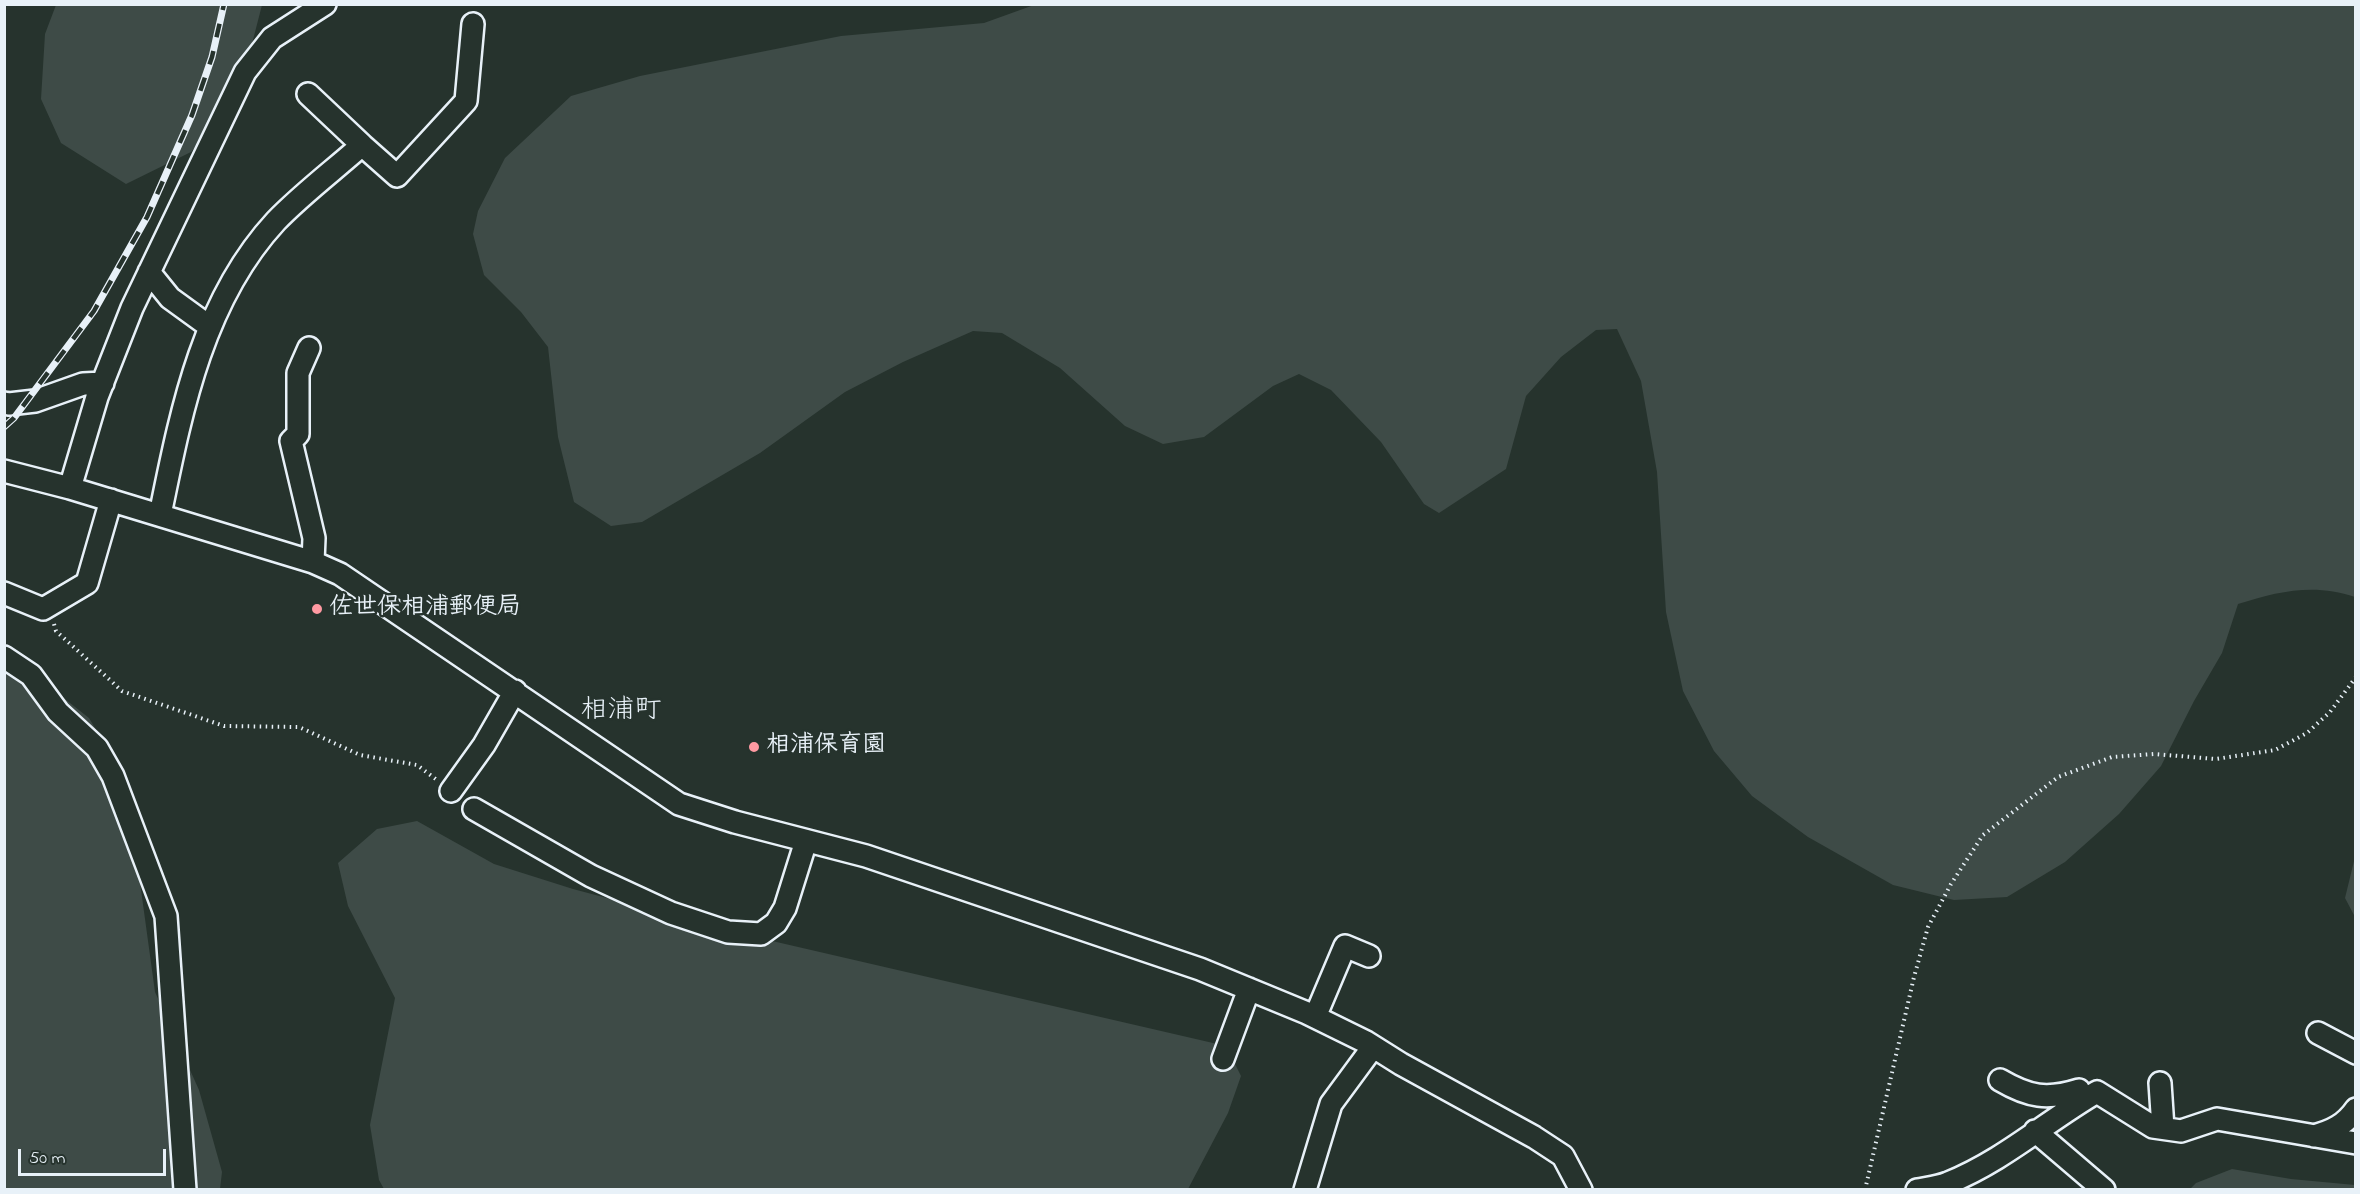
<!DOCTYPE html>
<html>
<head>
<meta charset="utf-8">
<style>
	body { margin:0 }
	#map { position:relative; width:2360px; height:1194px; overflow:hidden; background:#26332d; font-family:"Indie Flower",sans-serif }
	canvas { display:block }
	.frame { position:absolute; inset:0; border:6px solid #e8f1f8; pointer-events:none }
	.scale { position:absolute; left:18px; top:1149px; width:148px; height:27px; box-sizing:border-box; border:3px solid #e8f1f8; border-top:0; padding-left:8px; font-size:18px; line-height:21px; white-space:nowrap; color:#e8f1f8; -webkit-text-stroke:4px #26332d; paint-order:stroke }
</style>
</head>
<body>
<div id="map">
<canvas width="2360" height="1194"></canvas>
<div class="frame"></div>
<div class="scale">50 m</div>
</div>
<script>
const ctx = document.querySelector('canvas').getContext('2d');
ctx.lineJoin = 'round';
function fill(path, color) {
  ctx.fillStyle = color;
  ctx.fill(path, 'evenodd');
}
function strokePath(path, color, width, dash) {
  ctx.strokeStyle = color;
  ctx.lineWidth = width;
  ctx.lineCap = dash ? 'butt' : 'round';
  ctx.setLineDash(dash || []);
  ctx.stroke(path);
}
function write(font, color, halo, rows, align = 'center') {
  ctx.font = font + ' "Indie Flower","Klee One",sans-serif';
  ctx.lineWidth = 5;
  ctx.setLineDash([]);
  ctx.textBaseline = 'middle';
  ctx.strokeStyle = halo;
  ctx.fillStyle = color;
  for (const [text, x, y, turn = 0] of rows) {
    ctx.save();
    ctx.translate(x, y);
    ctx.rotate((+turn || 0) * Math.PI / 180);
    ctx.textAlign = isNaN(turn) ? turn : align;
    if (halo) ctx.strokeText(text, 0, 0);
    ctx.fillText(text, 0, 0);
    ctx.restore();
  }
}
fill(new Path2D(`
	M 56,5 L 262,5 L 238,98 L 191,152 L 126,184 L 61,143 L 41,99 L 45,34 Z
	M 1034,5 L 2355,5 L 2355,597 C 2315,583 2278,591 2238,604 L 2222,653 L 2194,701 L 2161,766 L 2119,814 L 2065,862 L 2007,897 L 1954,900 L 1893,885 L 1808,837 L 1752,796 L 1714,751 L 1683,691 L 1666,612 L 1657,472 L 1641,381 L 1617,329 L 1596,330 L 1561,357 L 1526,396 L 1506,469 L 1439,513 L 1424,504 L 1381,442 L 1331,390 L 1299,374 L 1273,386 L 1204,437 L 1163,444 L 1125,426 L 1060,368 L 1002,333 L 973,331 L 903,362 L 845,392 L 760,453 L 642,522 L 611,526 L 574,502 L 558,437 L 548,347 L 521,312 L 484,275 L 473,234 L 478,211 L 505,158 L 571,96 L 640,76 L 841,36 L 984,23 Z
	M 4,651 L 89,718 L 126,780 L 155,992 L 199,1090 L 222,1172 L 220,1189 L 5,1189 Z
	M 417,821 L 494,864 L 573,889 L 742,934 L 1226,1046 L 1241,1076 L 1228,1113 L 1188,1189 L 384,1189 L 379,1180 L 370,1125 L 395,998 L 348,906 L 338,863 L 377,829 Z
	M 2355,857 L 2355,917 L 2345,898 Z
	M 2232,1169 L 2291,1179 L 2355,1185 L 2355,1189 L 2190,1189 L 2196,1183 Z`), '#3e4b47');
const minor = new Path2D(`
	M 308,94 L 362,145
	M 149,272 L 170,298 L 210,327
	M 309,348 L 298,373 L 298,434 L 291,441 L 314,538 L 313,562
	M 4,403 L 9,404 L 35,401 L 83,384 L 103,383
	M 4,471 L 70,488 L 313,562 L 340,574 L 679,804 L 735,822 L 866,856 L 1200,969 L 1307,1013 L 1366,1042 L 1401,1064 L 1534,1137 L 1563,1156 L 1581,1190
	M 70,488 L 97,397 L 132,308 L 245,72 L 272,38 L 325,4
	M 160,515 C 181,412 202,301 276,221 C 302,194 334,170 362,145 L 397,176 L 466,101 L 473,24
	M 4,593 L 43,609 L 87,583 L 111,500
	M 4,657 L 31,675 L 58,712 L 97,748 L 113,776 L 166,916 L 185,1190
	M 451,791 L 484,745 L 515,691
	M 474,809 L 591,876 L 671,913 L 728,932 L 761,934 L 776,923 L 785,908 L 806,841
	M 1315,1017 L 1345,946 L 1369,956
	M 2318,1033 L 2356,1053
	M 1223,1059 L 1249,989
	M 2000,1080 C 2029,1097 2047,1100 2079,1090 L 2081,1100
	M 2160,1083 L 2163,1128
	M 2035,1131 L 2104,1190
	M 2314,1136 C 2332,1131 2345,1125 2356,1109
	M 1305,1190 L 1331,1104 L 1373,1047
	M 1917,1190 C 1927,1188 1939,1187 1948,1183 C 2003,1161 2047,1121 2097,1092 L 2153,1127 L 2181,1131 L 2217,1119 L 2356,1143`);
strokePath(minor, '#e8f1f8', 26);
strokePath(new Path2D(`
	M 54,624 L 56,631 L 122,691 L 224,726 L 299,727 L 360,755 L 417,765 L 437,780
	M 1865,1190 L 1914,977 L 1928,927 L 1951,884 L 1983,835 L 2058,777 L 2112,757 L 2154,754 L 2216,759 L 2275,750 L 2307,733 L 2330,712 L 2356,677`), '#e8f1f8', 4, [1.5, 4.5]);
strokePath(minor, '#26332d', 21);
const rail = new Path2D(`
	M 4,427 L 14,418 L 94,311 L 147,217 L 192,115 L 212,57 L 224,4`);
strokePath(rail, '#e8f1f8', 7);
strokePath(rail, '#26332d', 4.5, [14]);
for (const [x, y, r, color] of [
	[317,609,6,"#ff9aa2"],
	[754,747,6,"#ff9aa2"]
]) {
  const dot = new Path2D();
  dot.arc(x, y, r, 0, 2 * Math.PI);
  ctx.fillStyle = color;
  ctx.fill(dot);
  strokePath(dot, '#26332d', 2);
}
write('bold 24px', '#e8f1f8', '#26332d', [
	["佐世保相浦郵便局",329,609],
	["相浦保育園",766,747]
], 'left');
write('27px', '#e8f1f8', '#26332d', [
	["相浦町",621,713]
]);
</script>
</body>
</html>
